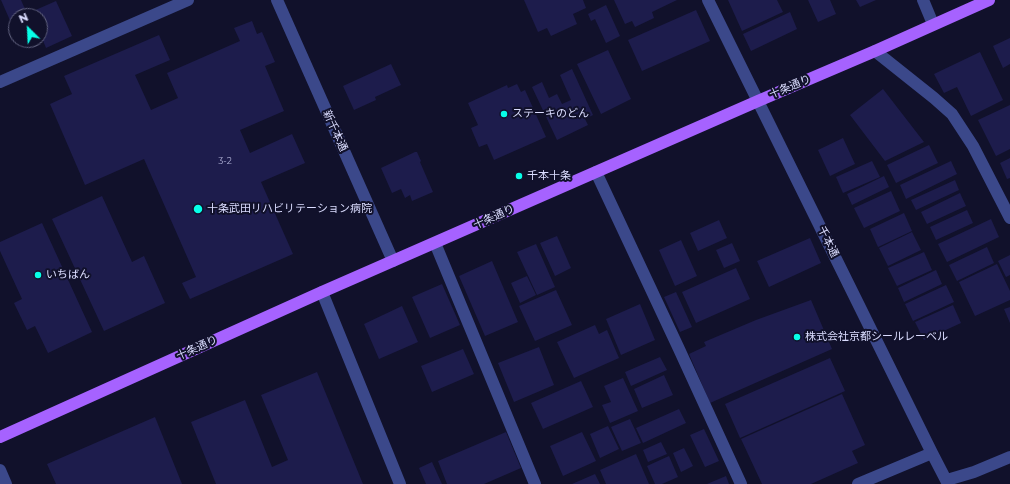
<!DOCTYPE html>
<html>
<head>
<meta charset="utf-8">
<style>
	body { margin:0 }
	#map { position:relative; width:1010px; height:484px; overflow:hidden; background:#11112b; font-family:Montserrat,sans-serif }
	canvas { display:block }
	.north { position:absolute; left:8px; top:8px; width:40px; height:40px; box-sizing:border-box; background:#11112b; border:1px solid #626380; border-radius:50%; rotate:336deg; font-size:11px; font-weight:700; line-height:16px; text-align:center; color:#dbddff }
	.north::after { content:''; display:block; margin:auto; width:14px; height:18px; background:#07ffe8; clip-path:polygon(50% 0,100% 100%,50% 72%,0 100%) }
</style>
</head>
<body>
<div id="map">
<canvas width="1010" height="484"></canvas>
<div class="north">N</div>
</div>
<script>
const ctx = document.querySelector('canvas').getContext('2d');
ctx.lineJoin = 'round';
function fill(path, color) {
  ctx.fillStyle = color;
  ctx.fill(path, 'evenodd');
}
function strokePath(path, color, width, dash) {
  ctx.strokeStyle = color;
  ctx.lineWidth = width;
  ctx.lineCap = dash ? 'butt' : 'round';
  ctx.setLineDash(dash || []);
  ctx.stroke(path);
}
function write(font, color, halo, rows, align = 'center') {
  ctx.font = font + ' Montserrat,"Noto Sans JP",sans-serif';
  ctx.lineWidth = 4;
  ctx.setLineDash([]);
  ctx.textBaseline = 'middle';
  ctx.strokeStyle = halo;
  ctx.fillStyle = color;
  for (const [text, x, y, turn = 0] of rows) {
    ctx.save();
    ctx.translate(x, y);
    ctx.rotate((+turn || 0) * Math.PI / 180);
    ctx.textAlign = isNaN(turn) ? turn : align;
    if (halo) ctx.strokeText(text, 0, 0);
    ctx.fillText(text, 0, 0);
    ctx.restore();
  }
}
fill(new Path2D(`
	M 1,0 L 21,0 L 28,16 L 16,16 L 16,34 Z
	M 524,0 L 583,0 L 586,8 L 573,14 L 577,24 L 551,36 L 547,28 L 538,32 Z
	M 614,0 L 677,0 L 652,12 L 654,18 L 635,27 L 632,21 L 625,24 Z
	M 728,0 L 777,0 L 783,12 L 742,31 Z
	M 808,0 L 830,0 L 836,14 L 818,22 Z
	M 856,0 L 876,0 L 860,7 Z
	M 56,1 L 72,36 L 46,48 L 40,33 L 40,16 L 33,16 L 31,12 Z
	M 606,5 L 620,36 L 606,43 L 595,19 L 591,21 L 588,14 Z
	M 696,10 L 710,41 L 642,71 L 628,40 Z
	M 790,12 L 797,29 L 751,51 L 743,34 Z
	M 252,21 L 257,34 L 262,32 L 275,62 L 265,66 L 284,111 L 240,130 L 250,153 L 292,134 L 305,163 L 261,182 L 293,254 L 190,299 L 182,283 L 196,277 L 144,159 L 85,185 L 50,104 L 72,94 L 64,76 L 159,35 L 170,60 L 135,75 L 151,110 L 178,98 L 167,73 L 240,41 L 234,28 Z
	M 1010,38 L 1010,64 L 1003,68 L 993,46 Z
	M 608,50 L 631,99 L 601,114 L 577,64 Z
	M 980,52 L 1003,100 L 971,116 L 957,87 L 944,93 L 934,74 Z
	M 391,64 L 401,85 L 375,97 L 376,100 L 354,110 L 343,86 Z
	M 572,69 L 593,115 L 585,119 L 588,125 L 557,140 L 532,87 L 542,82 L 549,98 L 557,94 L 562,104 L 571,100 L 560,75 Z
	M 517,84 L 521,92 L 525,90 L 546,137 L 494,160 L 487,144 L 479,147 L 471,128 L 478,125 L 468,103 L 507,85 L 508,88 Z
	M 883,89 L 924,142 L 885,161 L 850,115 Z
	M 1010,105 L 1010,149 L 996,156 L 978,120 Z
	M 843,138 L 855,164 L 830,176 L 818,150 Z
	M 929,145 L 938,163 L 896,183 L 887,165 Z
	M 415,152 L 417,152 L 421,161 L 420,162 L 433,192 L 412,201 L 410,195 L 405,198 L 401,189 L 392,193 L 381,168 Z
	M 1010,158 L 1010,178 L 1007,179 L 1000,163 Z
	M 872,161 L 880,177 L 843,193 L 836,177 Z
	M 951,161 L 957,174 L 906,199 L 900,185 Z
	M 884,176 L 889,187 L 852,205 L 847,194 Z
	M 955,180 L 959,190 L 916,210 L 911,200 Z
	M 891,191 L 900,211 L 864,228 L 854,208 Z
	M 960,193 L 966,206 L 927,224 L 921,212 Z
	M 102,196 L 132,262 L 144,256 L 165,303 L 104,331 L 52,219 Z
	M 967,210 L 973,223 L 936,240 L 930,227 Z
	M 904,213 L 912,231 L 878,247 L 870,229 Z
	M 991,219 L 999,237 L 947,262 L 938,244 Z
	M 719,220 L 727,238 L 698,251 L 690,233 Z
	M 42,223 L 92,332 L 48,353 L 35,326 L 27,330 L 14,303 L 22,299 L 0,251 L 0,242 Z
	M 912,232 L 921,250 L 888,266 L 879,248 Z
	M 557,236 L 571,268 L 555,276 L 540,243 Z
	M 810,238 L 821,263 L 769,287 L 757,261 Z
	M 681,240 L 697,276 L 675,286 L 659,250 Z
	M 732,243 L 740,261 L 724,268 L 716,250 Z
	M 536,244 L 555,287 L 537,295 L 517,252 Z
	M 987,247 L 994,263 L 957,281 L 949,265 Z
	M 924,252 L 932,270 L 897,286 L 888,268 Z
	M 1010,255 L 1010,275 L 1006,277 L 998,261 Z
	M 492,261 L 518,322 L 485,336 L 459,276 Z
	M 997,264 L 1010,291 L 1010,300 L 975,316 L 959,282 Z
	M 736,268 L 750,299 L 696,323 L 682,292 Z
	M 936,270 L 942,284 L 904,302 L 898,288 Z
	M 527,276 L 536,295 L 520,303 L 511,283 Z
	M 442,284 L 460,325 L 430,338 L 412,297 Z
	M 946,285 L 954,302 L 913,321 L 905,304 Z
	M 556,290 L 572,325 L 535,341 L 519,306 Z
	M 676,292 L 692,327 L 680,332 L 664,297 Z
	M 811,300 L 832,349 L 710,403 L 689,354 L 706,346 L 704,342 L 756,320 Z
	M 640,304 L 655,340 L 621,355 L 606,319 Z
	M 953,305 L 961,323 L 924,340 L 915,322 Z
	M 402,306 L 418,342 L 379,359 L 364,324 Z
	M 1010,307 L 1010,323 L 1004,309 Z
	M 595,325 L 599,334 L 607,330 L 619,358 L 574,378 L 557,342 Z
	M 539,347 L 554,385 L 514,402 L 498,363 Z
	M 463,349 L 474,374 L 432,392 L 421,366 Z
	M 660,357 L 667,370 L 631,386 L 625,372 Z
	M 830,358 L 845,391 L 740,438 L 725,404 Z
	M 317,372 L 363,484 L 216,484 L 191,422 L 245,400 L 272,467 L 288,460 L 261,395 Z
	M 664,375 L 673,395 L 642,408 L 634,389 Z
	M 623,378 L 638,411 L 610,423 L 602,405 L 611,402 L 604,386 Z
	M 581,381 L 593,407 L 543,429 L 531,403 Z
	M 842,394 L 865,445 L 852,451 L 858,463 L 811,484 L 762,484 L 741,439 Z
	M 679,409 L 686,423 L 643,443 L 636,428 Z
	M 155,417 L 182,484 L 56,484 L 47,464 Z
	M 630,419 L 641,443 L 622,451 L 611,427 Z
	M 608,426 L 619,449 L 600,458 L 590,434 Z
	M 704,429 L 719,461 L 705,467 L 690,435 Z
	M 506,432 L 521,468 L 484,484 L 447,484 L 438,461 Z
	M 582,432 L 596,461 L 563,476 L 550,446 Z
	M 661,442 L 667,454 L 648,462 L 643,450 Z
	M 684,448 L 693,466 L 681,472 L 673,453 Z
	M 636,454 L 649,484 L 606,484 L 600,470 Z
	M 669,456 L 678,477 L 662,484 L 655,484 L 647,466 Z
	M 432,462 L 442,484 L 426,484 L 419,468 Z
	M 595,474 L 600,484 L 572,484 Z
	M 726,476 L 729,484 L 707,484 Z`), '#1d1c4c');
strokePath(new Path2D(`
	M 277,0 L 393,261
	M 708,0 L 932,453 L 948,484
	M 923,0 L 933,24
	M 875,51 L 934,98 L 952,114 L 973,146 L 1010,218
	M 0,82 L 188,0
	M 596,172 L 679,349 L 741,484
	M 435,243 L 535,484
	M 322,292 L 400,484
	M 0,470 L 6,484
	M 947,480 L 974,472 L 1010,457
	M 858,484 L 932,453`), '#3b488a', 12);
strokePath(new Path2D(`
	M 0,437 L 322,292 L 758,101 L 875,51 L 989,0`), '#a662ff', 12);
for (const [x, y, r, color] of [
	[504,114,4,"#07ffe8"],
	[519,176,4,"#07ffe8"],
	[198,209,5,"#07ffe8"],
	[38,275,4,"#07ffe8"],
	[797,337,4,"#07ffe8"]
]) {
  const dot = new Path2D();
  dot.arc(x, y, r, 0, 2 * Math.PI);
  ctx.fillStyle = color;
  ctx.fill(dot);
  strokePath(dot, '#11112b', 1.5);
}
write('9px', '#acadd2', null, [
	["3-2",225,161]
]);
write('11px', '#dbddff', '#11112b', [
	["十条通り",790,87,-23],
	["新千本通",335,131,66],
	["十条通り",494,217,-24],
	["千本通",828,242,64],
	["十条通り",197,348,-24]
]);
write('11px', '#dbddff', '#11112b', [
	["ステーキのどん",512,114],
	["千本十条",527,176],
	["十条武田リハビリテーション病院",207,209],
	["いちばん",46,275],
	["株式会社京都シールレーベル",805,337]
], 'left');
</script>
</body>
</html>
